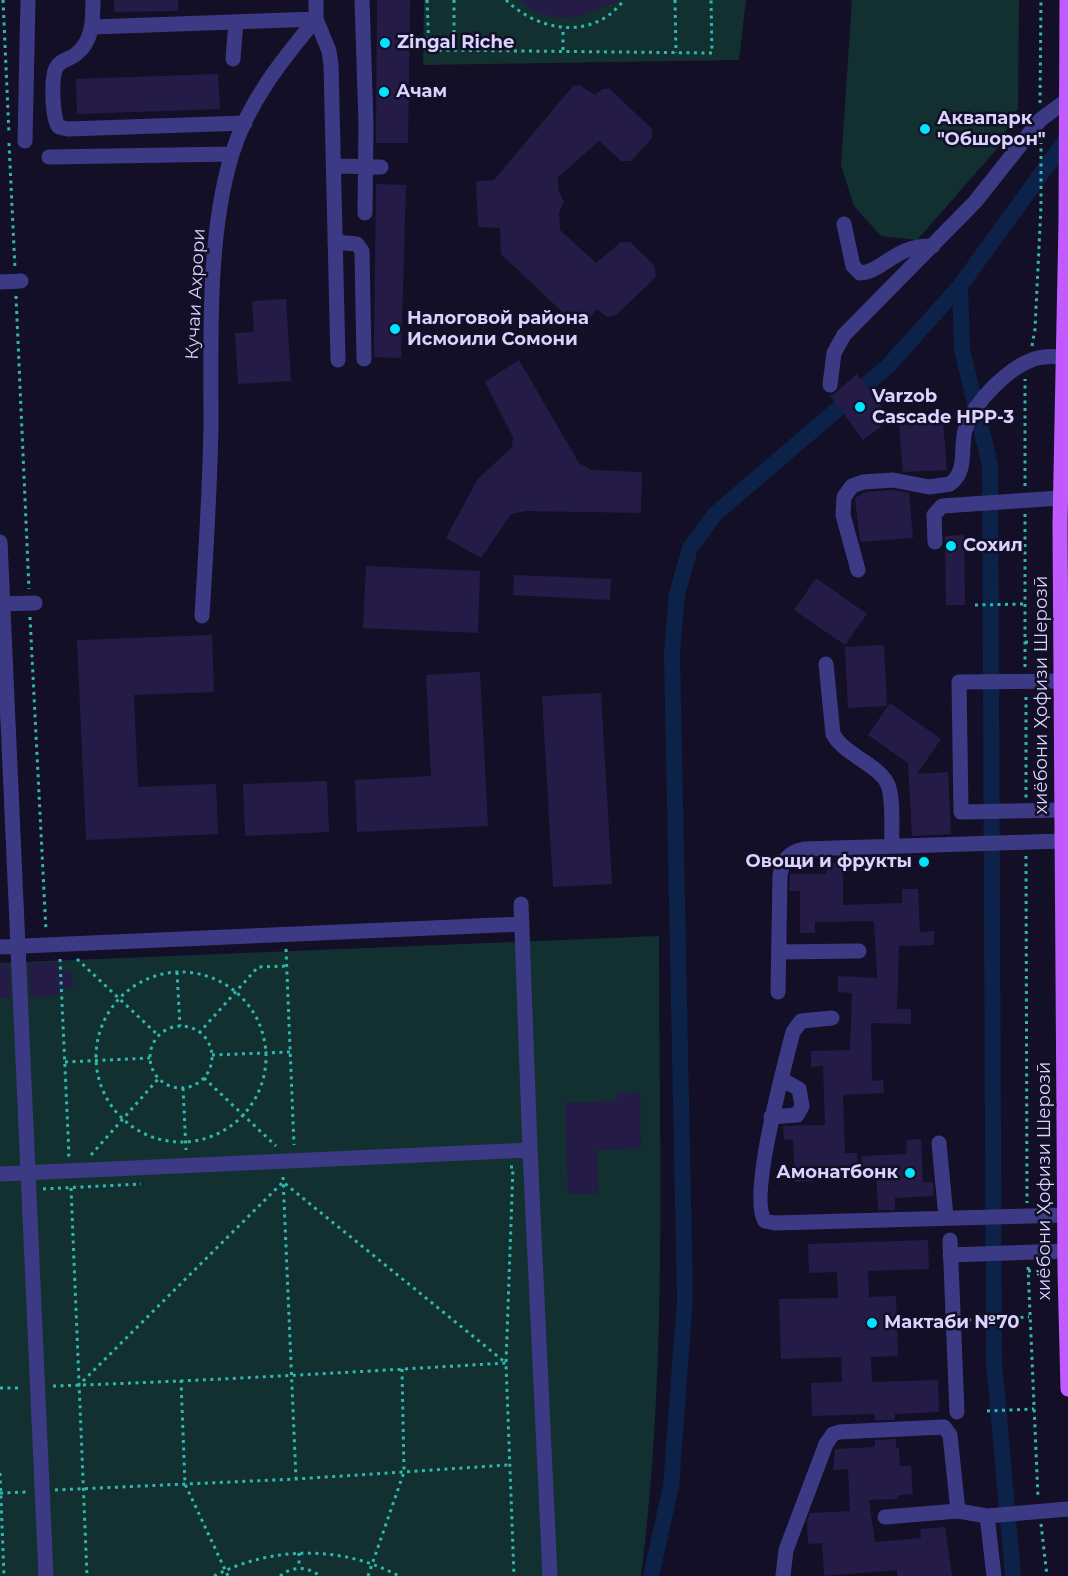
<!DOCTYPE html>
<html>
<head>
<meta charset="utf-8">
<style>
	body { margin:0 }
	canvas { display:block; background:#130f26 }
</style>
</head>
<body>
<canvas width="1068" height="1576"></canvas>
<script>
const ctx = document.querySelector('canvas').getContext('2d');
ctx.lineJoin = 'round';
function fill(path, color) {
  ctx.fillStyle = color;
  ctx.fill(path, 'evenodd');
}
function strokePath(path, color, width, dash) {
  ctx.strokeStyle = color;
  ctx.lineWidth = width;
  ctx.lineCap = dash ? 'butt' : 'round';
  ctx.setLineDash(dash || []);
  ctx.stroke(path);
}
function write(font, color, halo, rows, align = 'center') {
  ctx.font = font + ' Montserrat,sans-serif';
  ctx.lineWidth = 5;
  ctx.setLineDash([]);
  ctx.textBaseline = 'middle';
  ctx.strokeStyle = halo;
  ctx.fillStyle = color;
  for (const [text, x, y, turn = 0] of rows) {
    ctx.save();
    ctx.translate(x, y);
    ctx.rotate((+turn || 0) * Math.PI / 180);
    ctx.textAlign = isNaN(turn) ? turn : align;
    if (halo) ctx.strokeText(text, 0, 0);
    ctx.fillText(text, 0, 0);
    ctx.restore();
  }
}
fill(new Path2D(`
	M 424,0 L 746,0 L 739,60 L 423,65 Z
	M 852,0 L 1019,0 L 1018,108 L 996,150 L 917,240 L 881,236 L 854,206 L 841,165 Z
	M 659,936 C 659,1149 668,1364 641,1576 L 0,1576 L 0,963 Z`), '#12302f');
strokePath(new Path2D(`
	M 960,286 L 962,350 L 990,465 L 994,1362 L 1013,1576
	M 651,1576 L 671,1486 L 685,1299 L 672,655 L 677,594 L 690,548 L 715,514 L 888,366 L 960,286 L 1068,137`), '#0c2248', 16);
fill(new Path2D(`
	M 114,0 L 178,0 L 178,11 L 114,12 Z
	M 377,0 L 410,0 L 408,143 L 376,143 Z
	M 519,0 L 619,0 L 619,1 L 578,17 L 557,18 L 536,12 Z
	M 218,74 L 220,109 L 77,114 L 76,79 Z
	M 579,85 L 595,95 L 603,89 L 610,89 L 652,129 L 652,138 L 631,161 L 621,161 L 599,141 L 558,177 L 558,189 L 564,202 L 559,213 L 560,230 L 596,263 L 621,242 L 630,242 L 654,265 L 656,277 L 615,316 L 607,317 L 597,309 L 586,323 L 574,323 L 501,254 L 500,228 L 478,227 L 476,181 L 494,180 L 573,86 Z
	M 376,184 L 406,185 L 401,358 L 374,357 Z
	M 286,299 L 291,381 L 238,384 L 235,333 L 254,332 L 252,301 Z
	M 519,360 L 579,463 L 592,470 L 642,472 L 641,513 L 526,511 L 511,514 L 481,558 L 446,538 L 477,480 L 512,447 L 513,437 L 485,382 Z
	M 857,374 L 891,419 L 863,440 L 830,395 L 834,394 Z
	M 943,421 L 947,470 L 903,472 L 899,425 Z
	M 892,490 L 909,493 L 913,538 L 860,542 L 855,498 L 865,492 Z
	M 964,535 L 965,605 L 946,605 L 945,536 Z
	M 366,566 L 480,571 L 478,633 L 363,628 Z
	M 514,575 L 611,579 L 610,600 L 513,595 Z
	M 816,578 L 867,614 L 845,645 L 794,610 Z
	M 212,635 L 214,692 L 134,695 L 138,787 L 216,784 L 218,834 L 86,840 L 77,640 Z
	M 884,645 L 887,706 L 848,708 L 845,647 Z
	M 480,672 L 488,826 L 357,832 L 355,780 L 431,776 L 426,675 Z
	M 601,693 L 612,884 L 553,887 L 542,696 Z
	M 890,703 L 941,739 L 917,774 L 948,772 L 951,834 L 912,836 L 908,763 L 868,735 Z
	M 327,781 L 329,832 L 245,836 L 243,784 Z
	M 827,863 L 843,863 L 843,905 L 902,903 L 902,889 L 918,889 L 920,932 L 934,931 L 934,945 L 899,946 L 897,1009 L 911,1009 L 911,1024 L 871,1023 L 872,1081 L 883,1080 L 884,1093 L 843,1095 L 845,1153 L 857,1153 L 858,1167 L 813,1169 L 814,1181 L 795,1182 L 793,1139 L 784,1140 L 783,1126 L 825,1125 L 823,1066 L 811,1067 L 811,1051 L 850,1050 L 852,993 L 838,992 L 838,976 L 877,978 L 874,921 L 815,922 L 815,933 L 800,933 L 800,891 L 789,891 L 790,874 L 827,874 Z
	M 58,962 L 58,971 L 72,971 L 73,988 L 59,988 L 59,996 L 30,997 L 28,963 Z
	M 0,964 L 9,964 L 11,998 L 0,998 Z
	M 640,1092 L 641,1149 L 597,1150 L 599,1193 L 568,1194 L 565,1103 L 617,1101 L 617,1093 Z
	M 921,1139 L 923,1182 L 933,1182 L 934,1196 L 895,1198 L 895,1210 L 878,1210 L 876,1170 L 862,1171 L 861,1156 L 907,1154 L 906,1140 Z
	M 928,1240 L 929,1269 L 868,1271 L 869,1297 L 896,1296 L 898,1356 L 871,1357 L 872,1382 L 938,1380 L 939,1412 L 895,1414 L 895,1420 L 875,1420 L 875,1414 L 812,1416 L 811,1383 L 842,1382 L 841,1357 L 781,1359 L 779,1299 L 838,1298 L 837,1272 L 809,1273 L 808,1244 Z
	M 896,1439 L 896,1448 L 899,1448 L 900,1466 L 911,1466 L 913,1494 L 899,1495 L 897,1499 L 869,1500 L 875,1542 L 921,1538 L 920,1529 L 945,1527 L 952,1576 L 897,1576 L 897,1570 L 824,1576 L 822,1543 L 808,1544 L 807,1521 L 810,1513 L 850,1511 L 848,1469 L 833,1470 L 835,1449 L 875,1447 L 875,1440 Z`), '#241b47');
strokePath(new Path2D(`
	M 3,0 L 9,134
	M 427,0 L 429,50 L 712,53 L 711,0
	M 454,0 L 454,49
	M 506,0 C 539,32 593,41 624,0
	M 675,0 L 676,53
	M 563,50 L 563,28
	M 1040,103 L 1041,0
	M 9,143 L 15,269
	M 16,296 L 29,589
	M 1032,346 L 1035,329 L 1041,206 L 1041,143
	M 1025,486 L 1025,379
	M 1025,514 L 1025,669
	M 975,605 L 1025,604
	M 30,617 L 46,931
	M 1025,642 L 1046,643
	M 1026,697 L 1026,798
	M 1026,856 L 1027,1203
	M 286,949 L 294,1145
	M 60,959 L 69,1155 L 66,1156
	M 77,959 L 159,1036
	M 177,972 L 180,1026
	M96 1057a85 85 0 1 1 170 0a85 85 0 1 1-170 0Z
	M150 1057a31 31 0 1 1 62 0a31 31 0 1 1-62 0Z
	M 199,1033 L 258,967 L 287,966
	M 212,1055 L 290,1052
	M 65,1062 L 150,1058
	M 204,1078 L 276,1146
	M 183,1088 L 186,1150
	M 91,1155 L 159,1078
	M 510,1167 L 513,1167 L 506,1363 L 514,1576
	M 283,1177 L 296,1479
	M 71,1188 L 87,1576
	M 43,1189 L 141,1184
	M 1028,1267 L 1038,1497
	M 1028,1271 L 1048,1270
	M 968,1320 L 1029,1317
	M 181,1380 L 185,1484 L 228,1576
	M 53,1386 C 204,1381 355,1372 506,1363 L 283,1182 L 78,1386
	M 0,1388 L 22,1388
	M 987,1411 L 1034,1409
	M 0,1473 L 4,1576
	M 55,1490 L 296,1479 L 509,1465
	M 0,1493 L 28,1492
	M 1041,1524 L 1047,1576
	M 299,1553 L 299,1568
	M 214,1576 C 272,1546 341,1545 399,1576
	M 280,1576 C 293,1566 307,1566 320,1576
	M 368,1576 L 404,1472 L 402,1369`), '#2fb8b0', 3, [3, 4.5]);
strokePath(new Path2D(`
	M 93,0 C 93,20 93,42 75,55 C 68,60 60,60 56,68 C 51,78 52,120 59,127 L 68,129 L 245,123
	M 362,0 L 366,124 L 365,213
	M 93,27 L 316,19 L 329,51 L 331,65 L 338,360
	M 233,59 L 236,22
	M 25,141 L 28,0
	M 49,157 L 232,154
	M 334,166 L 381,167
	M 844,224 L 853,266 L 860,273 C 883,272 896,244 933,246
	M 335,242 L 357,244 L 362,251 L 364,359
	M 0,282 L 21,281
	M 830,385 L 834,353 L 844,335 L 975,202 L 1040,120 L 1067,100
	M 0,542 L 46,1576
	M 935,542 L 934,515 L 942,506 L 1060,498
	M 858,570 L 843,515 L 844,497 L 852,486 L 863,482 L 893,480 L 929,487 L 950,484 C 969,470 959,446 966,427 C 975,401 1008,368 1034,359 C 1043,356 1053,356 1062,357
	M 0,604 L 35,603
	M 202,616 C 206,552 210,488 211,425 C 211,340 207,235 232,154 C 248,102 282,60 316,19 L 316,0
	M 826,664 L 833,734 C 844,755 880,765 888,785 C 894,802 891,827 892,846
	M 1063,681 L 959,682 L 961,812 L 1063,810
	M 521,904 L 530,1150
	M 0,947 L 522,924
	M 779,952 L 859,951
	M 778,992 L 780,876 C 782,861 788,852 804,849 L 1063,841
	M 832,1018 L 801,1021 L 793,1032 C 785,1063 748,1199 765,1221 L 775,1223 L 1065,1215
	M 771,1117 L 797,1115 L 802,1106 L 799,1089 L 781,1079
	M 939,1143 L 946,1217
	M 0,1174 L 530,1150 L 550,1576
	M 950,1240 L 957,1412
	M 950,1255 L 1065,1251
	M 987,1516 L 994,1576
	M 885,1517 L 958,1511
	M 783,1576 L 786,1550 L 826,1444 L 833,1434 L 839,1432 L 944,1427 L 950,1435 L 958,1511 L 987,1516 L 1068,1509`), '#3d3a85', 15);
strokePath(new Path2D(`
	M 1067,0 L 1066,221 L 1060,525 L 1065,1270 L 1068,1389`), '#c25bff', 15);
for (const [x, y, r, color] of [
	[385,43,6,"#00e5ff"],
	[384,92,6,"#00e5ff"],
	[925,129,6,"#00e5ff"],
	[395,329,6,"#00e5ff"],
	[860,407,6,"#00e5ff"],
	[951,546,6,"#00e5ff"],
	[924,862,6,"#00e5ff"],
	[910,1173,6,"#00e5ff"],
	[872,1323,6,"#00e5ff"]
]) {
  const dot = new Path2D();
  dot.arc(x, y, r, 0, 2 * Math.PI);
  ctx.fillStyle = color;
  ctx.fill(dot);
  strokePath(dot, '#130f26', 2);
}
write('bold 18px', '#d9d4ff', '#130f26', [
	["Zingal Riche",397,43],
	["Ачам",396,92],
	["Аквапарк",937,119],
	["\"Обшорон\"",937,140],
	["Налоговой района",407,319],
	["Исмоили Сомони",407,340],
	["Varzob",872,397],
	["Cascade HPP-3",872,418],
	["Сохил",963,546],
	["Овощи и фрукты",912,862,"right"],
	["Амонатбонк",898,1173,"right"],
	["Мактаби №70",884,1323]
], 'left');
write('18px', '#d9d4ff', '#130f26', [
	["Кучаи Ахрори",196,294,-87],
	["хиёбони Ҳофизи Шерозӣ",1042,695,-90],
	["хиёбони Ҳофизи Шерозӣ",1045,1181,-90]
]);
</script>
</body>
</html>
